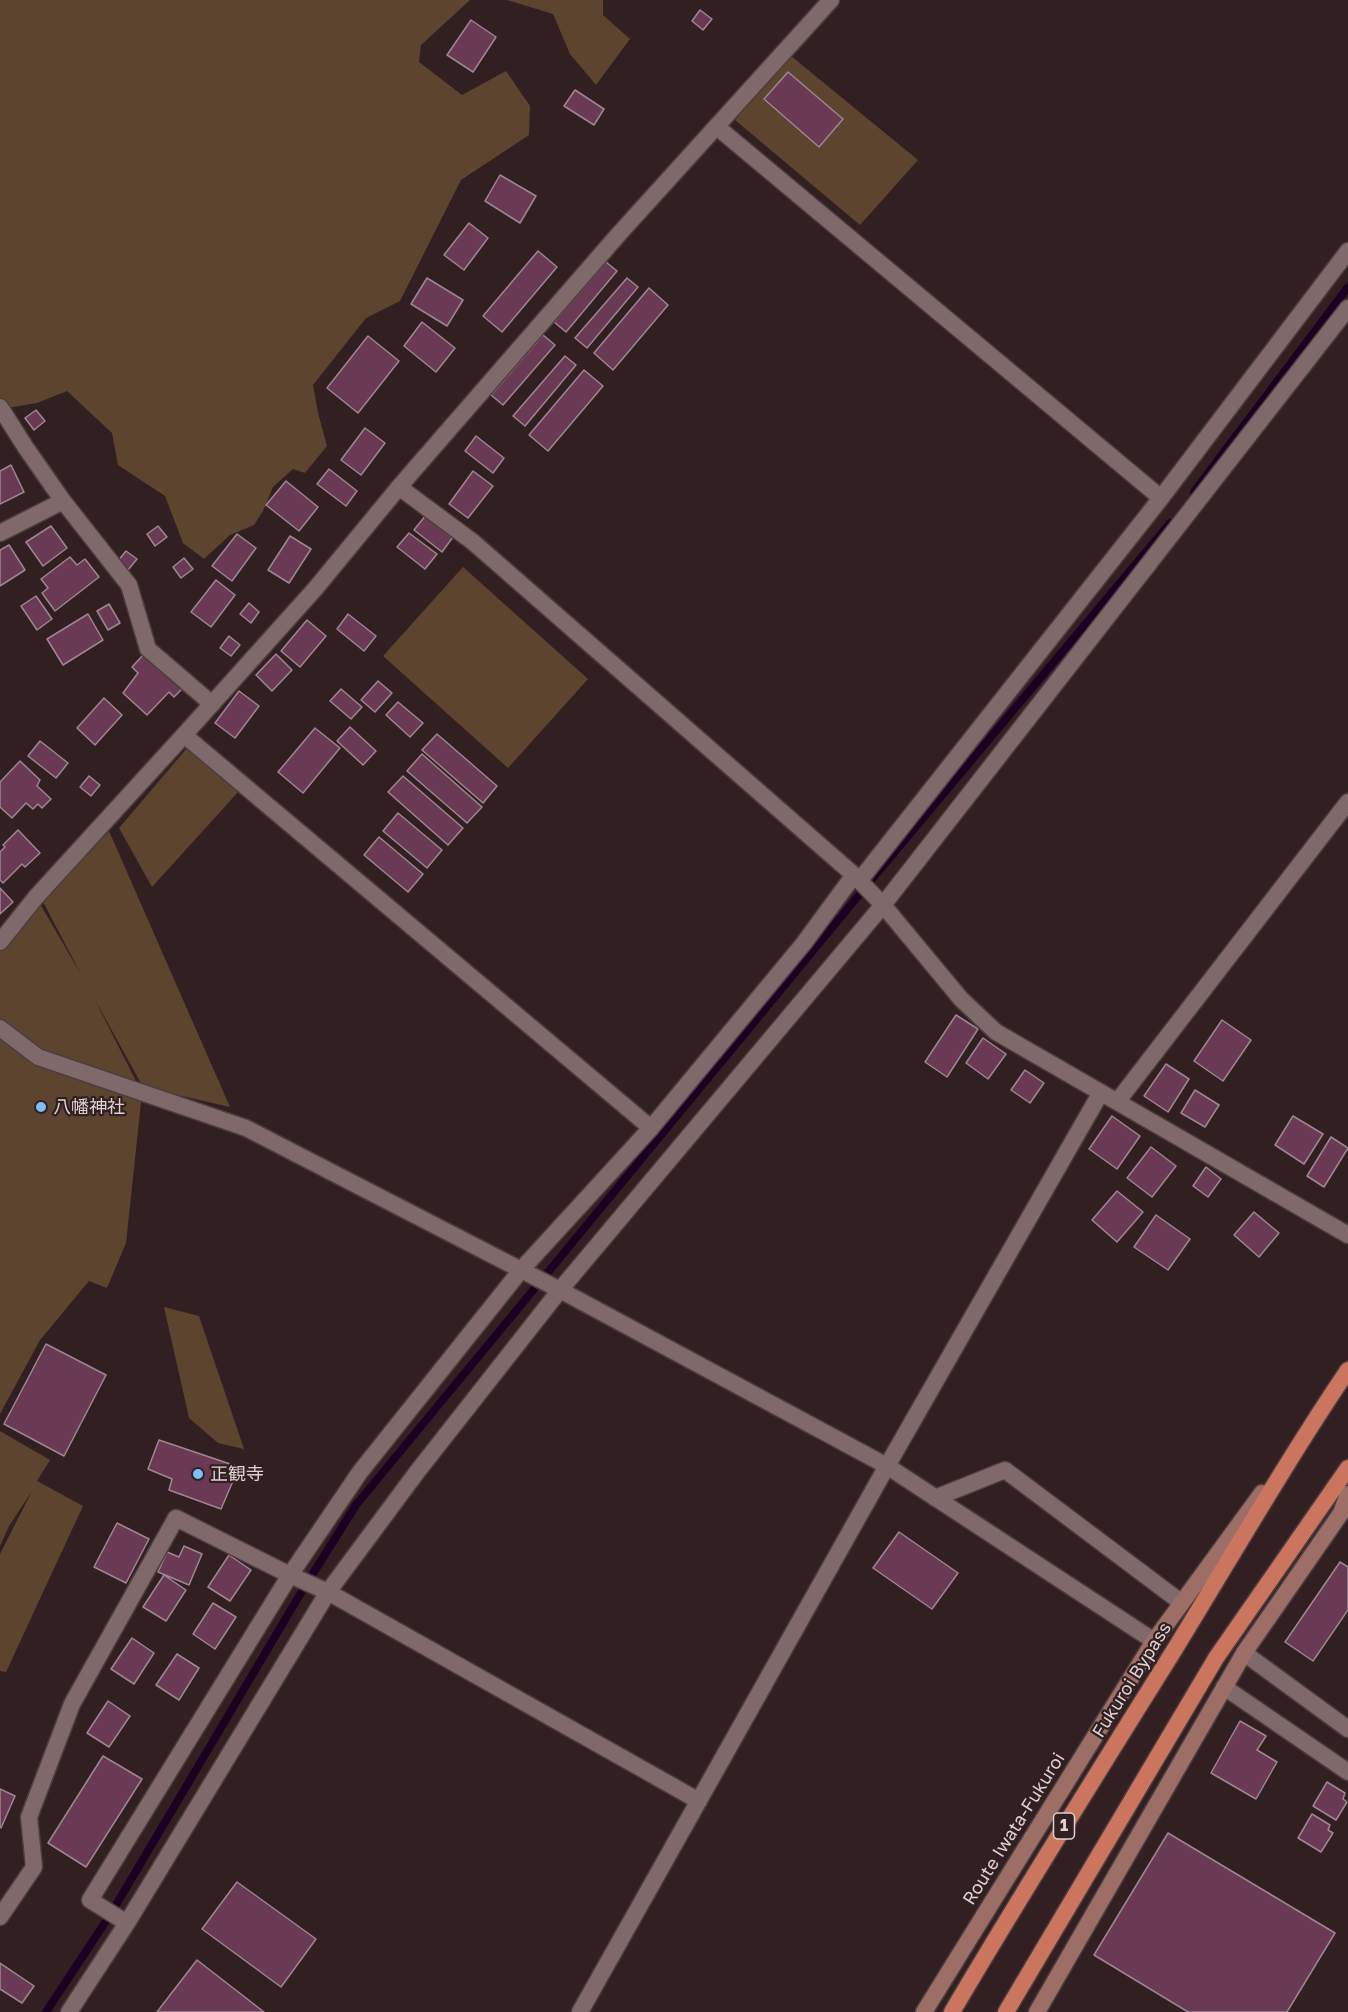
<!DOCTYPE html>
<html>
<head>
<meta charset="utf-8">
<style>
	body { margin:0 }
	canvas { display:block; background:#311f21 }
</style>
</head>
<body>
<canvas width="1348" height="2012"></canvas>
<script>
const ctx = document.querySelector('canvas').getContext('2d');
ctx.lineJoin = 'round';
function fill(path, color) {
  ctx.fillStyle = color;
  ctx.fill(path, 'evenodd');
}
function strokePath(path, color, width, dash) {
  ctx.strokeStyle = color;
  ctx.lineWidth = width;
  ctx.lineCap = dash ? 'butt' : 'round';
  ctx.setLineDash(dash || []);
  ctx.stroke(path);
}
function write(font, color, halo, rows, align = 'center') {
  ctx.font = font + ' "Golos Text","Noto Sans JP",sans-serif';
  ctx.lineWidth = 4.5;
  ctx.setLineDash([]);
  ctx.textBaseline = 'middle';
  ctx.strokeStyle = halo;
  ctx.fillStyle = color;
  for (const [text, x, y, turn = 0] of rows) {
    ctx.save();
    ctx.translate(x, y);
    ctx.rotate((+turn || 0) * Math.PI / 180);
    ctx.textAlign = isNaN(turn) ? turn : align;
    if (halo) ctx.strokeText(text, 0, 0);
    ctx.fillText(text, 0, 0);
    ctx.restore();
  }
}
fill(new Path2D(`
	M 0,0 L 470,0 L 421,45 L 419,62 L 462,95 L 506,71 L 530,106 L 529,135 L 461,180 L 400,301 L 366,318 L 313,385 L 318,413 L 327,446 L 305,473 L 293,469 L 273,487 L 263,511 L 254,525 L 230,535 L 204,559 L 183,543 L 165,496 L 118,465 L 112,433 L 67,391 L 37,403 L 2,409 L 0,407 Z
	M 507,0 L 603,0 L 603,15 L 630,39 L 596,85 L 570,54 L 553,14 Z
	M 791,56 L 918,160 L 860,225 L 735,120 Z
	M 463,567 L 588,679 L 508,768 L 383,656 Z
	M 188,747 L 239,791 L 152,887 L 119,828 Z
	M 109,831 L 230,1107 L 143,1087 L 94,998 L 142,1093 L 126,1243 L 107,1288 L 89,1281 L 40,1340 L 0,1414 L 0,942 L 36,897 L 82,976 L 42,900 Z
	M 164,1307 L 199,1316 L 244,1449 L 218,1443 L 189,1418 Z
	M 0,1431 L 50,1460 L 37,1481 L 83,1506 L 6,1672 L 0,1671 L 0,1554 L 32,1491 L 9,1526 L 0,1546 Z`), '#5d442e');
strokePath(new Path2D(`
	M 1194,492 L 1348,287
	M 46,2012 L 110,1915 L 302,1591 L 356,1505 L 873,878 L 1170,523`), '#1c0021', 8);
const building = new Path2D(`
	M 700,10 L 712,19 L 703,30 L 692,21 Z
	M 471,20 L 496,37 L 473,72 L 447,55 Z
	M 788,72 L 843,119 L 819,147 L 764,99 Z
	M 575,90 L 604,109 L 594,125 L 564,106 Z
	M 500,175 L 536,196 L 520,223 L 485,201 Z
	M 469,223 L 488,238 L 464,270 L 444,255 Z
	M 538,251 L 557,267 L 502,332 L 483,316 Z
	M 606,262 L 617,271 L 566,332 L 554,322 Z
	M 427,278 L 463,300 L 447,326 L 411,304 Z
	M 627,278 L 638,287 L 587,348 L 575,338 Z
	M 649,288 L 668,305 L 613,370 L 594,353 Z
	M 422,322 L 455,348 L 436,372 L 404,346 Z
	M 543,335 L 555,345 L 503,405 L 491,395 Z
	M 368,336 L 399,361 L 358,413 L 327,388 Z
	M 565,356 L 576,365 L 525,426 L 513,416 Z
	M 584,370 L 603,386 L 548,451 L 529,435 Z
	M 36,410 L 45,421 L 34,430 L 25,418 Z
	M 365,428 L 385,443 L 361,475 L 341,460 Z
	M 476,436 L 504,458 L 493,473 L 465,451 Z
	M 11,465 L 24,492 L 0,504 L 0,471 Z
	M 329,469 L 357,491 L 346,506 L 317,484 Z
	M 473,471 L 493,486 L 468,518 L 449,504 Z
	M 286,481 L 318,507 L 299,531 L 266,505 Z
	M 426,515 L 453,537 L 442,552 L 414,530 Z
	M 51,526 L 67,548 L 43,566 L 26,542 Z
	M 158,526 L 167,537 L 155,546 L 147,534 Z
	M 409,533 L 437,554 L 425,569 L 397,547 Z
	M 237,534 L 256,548 L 232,581 L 212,566 Z
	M 290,536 L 311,549 L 289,583 L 268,570 Z
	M 9,545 L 25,570 L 0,586 L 0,550 Z
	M 126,551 L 137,559 L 128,570 L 117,562 Z
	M 70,557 L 77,565 L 85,559 L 99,577 L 55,611 L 42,593 L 48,588 L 41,579 Z
	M 184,558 L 193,569 L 181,578 L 173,567 Z
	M 216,580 L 235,595 L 211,627 L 191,612 Z
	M 36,596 L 52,619 L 37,630 L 21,606 Z
	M 249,603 L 259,612 L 251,623 L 240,614 Z
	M 109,604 L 120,623 L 108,630 L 97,611 Z
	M 88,614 L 103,640 L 63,665 L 47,639 Z
	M 348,614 L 376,636 L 364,651 L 337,629 Z
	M 307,620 L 326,636 L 300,667 L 281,651 Z
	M 229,636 L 240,645 L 231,656 L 220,648 Z
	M 144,654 L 182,689 L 174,697 L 169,692 L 147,715 L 123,693 L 138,673 L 132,667 Z
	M 276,654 L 292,670 L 272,691 L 256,675 Z
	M 378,681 L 392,693 L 375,712 L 361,700 Z
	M 341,689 L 362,707 L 351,719 L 330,701 Z
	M 239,691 L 259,706 L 235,738 L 215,723 Z
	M 104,698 L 122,715 L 95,745 L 77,728 Z
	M 398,702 L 423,723 L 410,737 L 386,715 Z
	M 350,727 L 376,751 L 363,765 L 337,741 Z
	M 315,728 L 340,748 L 303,793 L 278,772 Z
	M 437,734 L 497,786 L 483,803 L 422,750 Z
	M 40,741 L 68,763 L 56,778 L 28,756 Z
	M 422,754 L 482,807 L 467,823 L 407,771 Z
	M 20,761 L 40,780 L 37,786 L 51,799 L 42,808 L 38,804 L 33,809 L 26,803 L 12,818 L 0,807 L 0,782 Z
	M 89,776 L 100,785 L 91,796 L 80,787 Z
	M 403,776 L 463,828 L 448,845 L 388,792 Z
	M 398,813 L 442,850 L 427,868 L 383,831 Z
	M 18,830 L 40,853 L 25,867 L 22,864 L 3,883 L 0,880 L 0,852 L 5,847 L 3,845 Z
	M 379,837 L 423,874 L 408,892 L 364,855 Z
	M 0,888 L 13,902 L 0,914 Z
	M 956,1015 L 978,1029 L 947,1077 L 925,1062 Z
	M 1222,1020 L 1251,1040 L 1223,1081 L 1194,1061 Z
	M 983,1038 L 1006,1054 L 988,1079 L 966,1063 Z
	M 1166,1064 L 1189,1079 L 1168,1112 L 1144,1096 Z
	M 1025,1070 L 1044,1083 L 1030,1103 L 1011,1090 Z
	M 1195,1090 L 1219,1105 L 1205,1127 L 1181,1113 Z
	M 1112,1116 L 1140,1136 L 1117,1169 L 1089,1149 Z
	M 1293,1116 L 1323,1134 L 1304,1164 L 1275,1145 Z
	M 1331,1137 L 1348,1148 L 1324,1187 L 1307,1176 Z
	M 1151,1147 L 1176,1166 L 1152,1197 L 1127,1178 Z
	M 1206,1167 L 1221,1179 L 1208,1197 L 1193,1186 Z
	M 1117,1191 L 1143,1212 L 1117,1242 L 1092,1220 Z
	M 1254,1212 L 1279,1233 L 1259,1257 L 1234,1235 Z
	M 1156,1215 L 1190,1239 L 1168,1270 L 1134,1247 Z
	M 46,1344 L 106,1375 L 64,1456 L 4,1424 Z
	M 159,1440 L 239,1467 L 221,1509 L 169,1490 L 172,1479 L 148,1469 Z
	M 117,1523 L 149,1539 L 126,1583 L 94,1567 Z
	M 899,1532 L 958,1573 L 932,1609 L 873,1568 Z
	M 184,1546 L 202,1554 L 189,1585 L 158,1572 L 167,1552 L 179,1557 Z
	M 229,1555 L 251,1570 L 230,1601 L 208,1587 Z
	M 1340,1562 L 1348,1567 L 1348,1610 L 1313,1661 L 1285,1642 Z
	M 164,1575 L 186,1590 L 166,1621 L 143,1607 Z
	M 213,1603 L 236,1617 L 215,1649 L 193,1634 Z
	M 132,1638 L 154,1653 L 134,1684 L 111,1669 Z
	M 177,1654 L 199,1668 L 179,1700 L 156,1685 Z
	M 108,1701 L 130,1716 L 109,1747 L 87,1733 Z
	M 1240,1721 L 1266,1736 L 1257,1750 L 1277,1762 L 1256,1799 L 1211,1773 Z
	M 103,1756 L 142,1779 L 86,1867 L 48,1843 Z
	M 1327,1782 L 1345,1793 L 1343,1799 L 1347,1802 L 1336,1820 L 1313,1806 Z
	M 0,1789 L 15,1796 L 1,1828 L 0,1827 Z
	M 1312,1814 L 1330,1825 L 1328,1830 L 1333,1833 L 1321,1852 L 1298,1838 Z
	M 1168,1833 L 1335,1933 L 1287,2012 L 1188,2012 L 1094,1955 Z
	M 237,1882 L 316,1939 L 281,1987 L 202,1929 Z
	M 197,1960 L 264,2012 L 157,2012 Z
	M 0,1963 L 34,1986 L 22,2003 L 0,1989 Z`);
fill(building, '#6a3a54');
strokePath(building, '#9c8791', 1.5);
const minor = new Path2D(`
	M 717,127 L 1161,498
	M 0,407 L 26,448 L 63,501 L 129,585 L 148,649 L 212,704
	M 399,487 L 473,542 L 854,875 L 883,905 L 961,999 L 996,1032 L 1348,1235
	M 0,533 L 63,501
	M 184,735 L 651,1128
	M 860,880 L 1161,498 L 1348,251
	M 0,1028 L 38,1057 L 246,1128 L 560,1290 L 887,1466 L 1154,1641
	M 1117,1102 L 1348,802
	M 935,1498 L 1005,1470 L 1182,1603
	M 1244,1653 L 1348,1729
	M 1224,1687 L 1348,1772
	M 0,1917 L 34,1867 L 29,1817 L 72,1704 L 176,1518 L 290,1575 L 328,1592 L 699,1801
	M 127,1923 L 90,1900 L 290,1575 L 360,1472 L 521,1270 L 651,1128 L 804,943 L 854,875
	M 69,2012 L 127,1923 L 328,1592 L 417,1472 L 560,1290 L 883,905 L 1348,308
	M 580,2012 L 887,1466 L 1100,1094`);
const tertiary = new Path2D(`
	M 0,942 L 36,897 L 184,735 L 315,589 L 399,487 L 618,235 L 831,0`);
const secondary = new Path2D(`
	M 924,2012 L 1154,1641 L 1262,1493
	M 1037,2012 L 1244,1653 L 1341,1513 L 1348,1494`);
const trunk = new Path2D(`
	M 952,2012 C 1025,1888 1102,1766 1178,1644 C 1234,1552 1288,1459 1348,1370
	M 1006,2012 L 1216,1658 L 1348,1468`);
strokePath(minor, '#4c3d3f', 19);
strokePath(tertiary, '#4c3d3f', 19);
strokePath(secondary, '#4c3d3f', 19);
strokePath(trunk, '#4c3d3f', 19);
strokePath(minor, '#80696b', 16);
strokePath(tertiary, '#80696b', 16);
strokePath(secondary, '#9c6e66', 16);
strokePath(trunk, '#cb755e', 16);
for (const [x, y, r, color] of [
	[41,1107,6,"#7cbef9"],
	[198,1474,6,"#7cbef9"]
]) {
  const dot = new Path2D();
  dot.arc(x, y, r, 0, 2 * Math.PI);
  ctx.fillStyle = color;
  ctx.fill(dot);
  strokePath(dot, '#311f21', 2);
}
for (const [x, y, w] of [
	[1064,1826,21]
]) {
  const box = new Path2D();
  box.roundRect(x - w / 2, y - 13, w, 26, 4.5);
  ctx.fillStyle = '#311f21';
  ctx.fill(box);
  strokePath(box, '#ded1d2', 1.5);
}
write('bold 16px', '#ded1d2', null, [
	["1",1064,1826]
]);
write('18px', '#ded1d2', '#311f21', [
	["八幡神社",53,1107],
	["正観寺",210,1474]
], 'left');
write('18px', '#ded1d2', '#311f21', [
	["Fukuroi Bypass",1132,1680,-58],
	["Route Iwata-Fukuroi",1014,1829,-58]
]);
</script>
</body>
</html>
